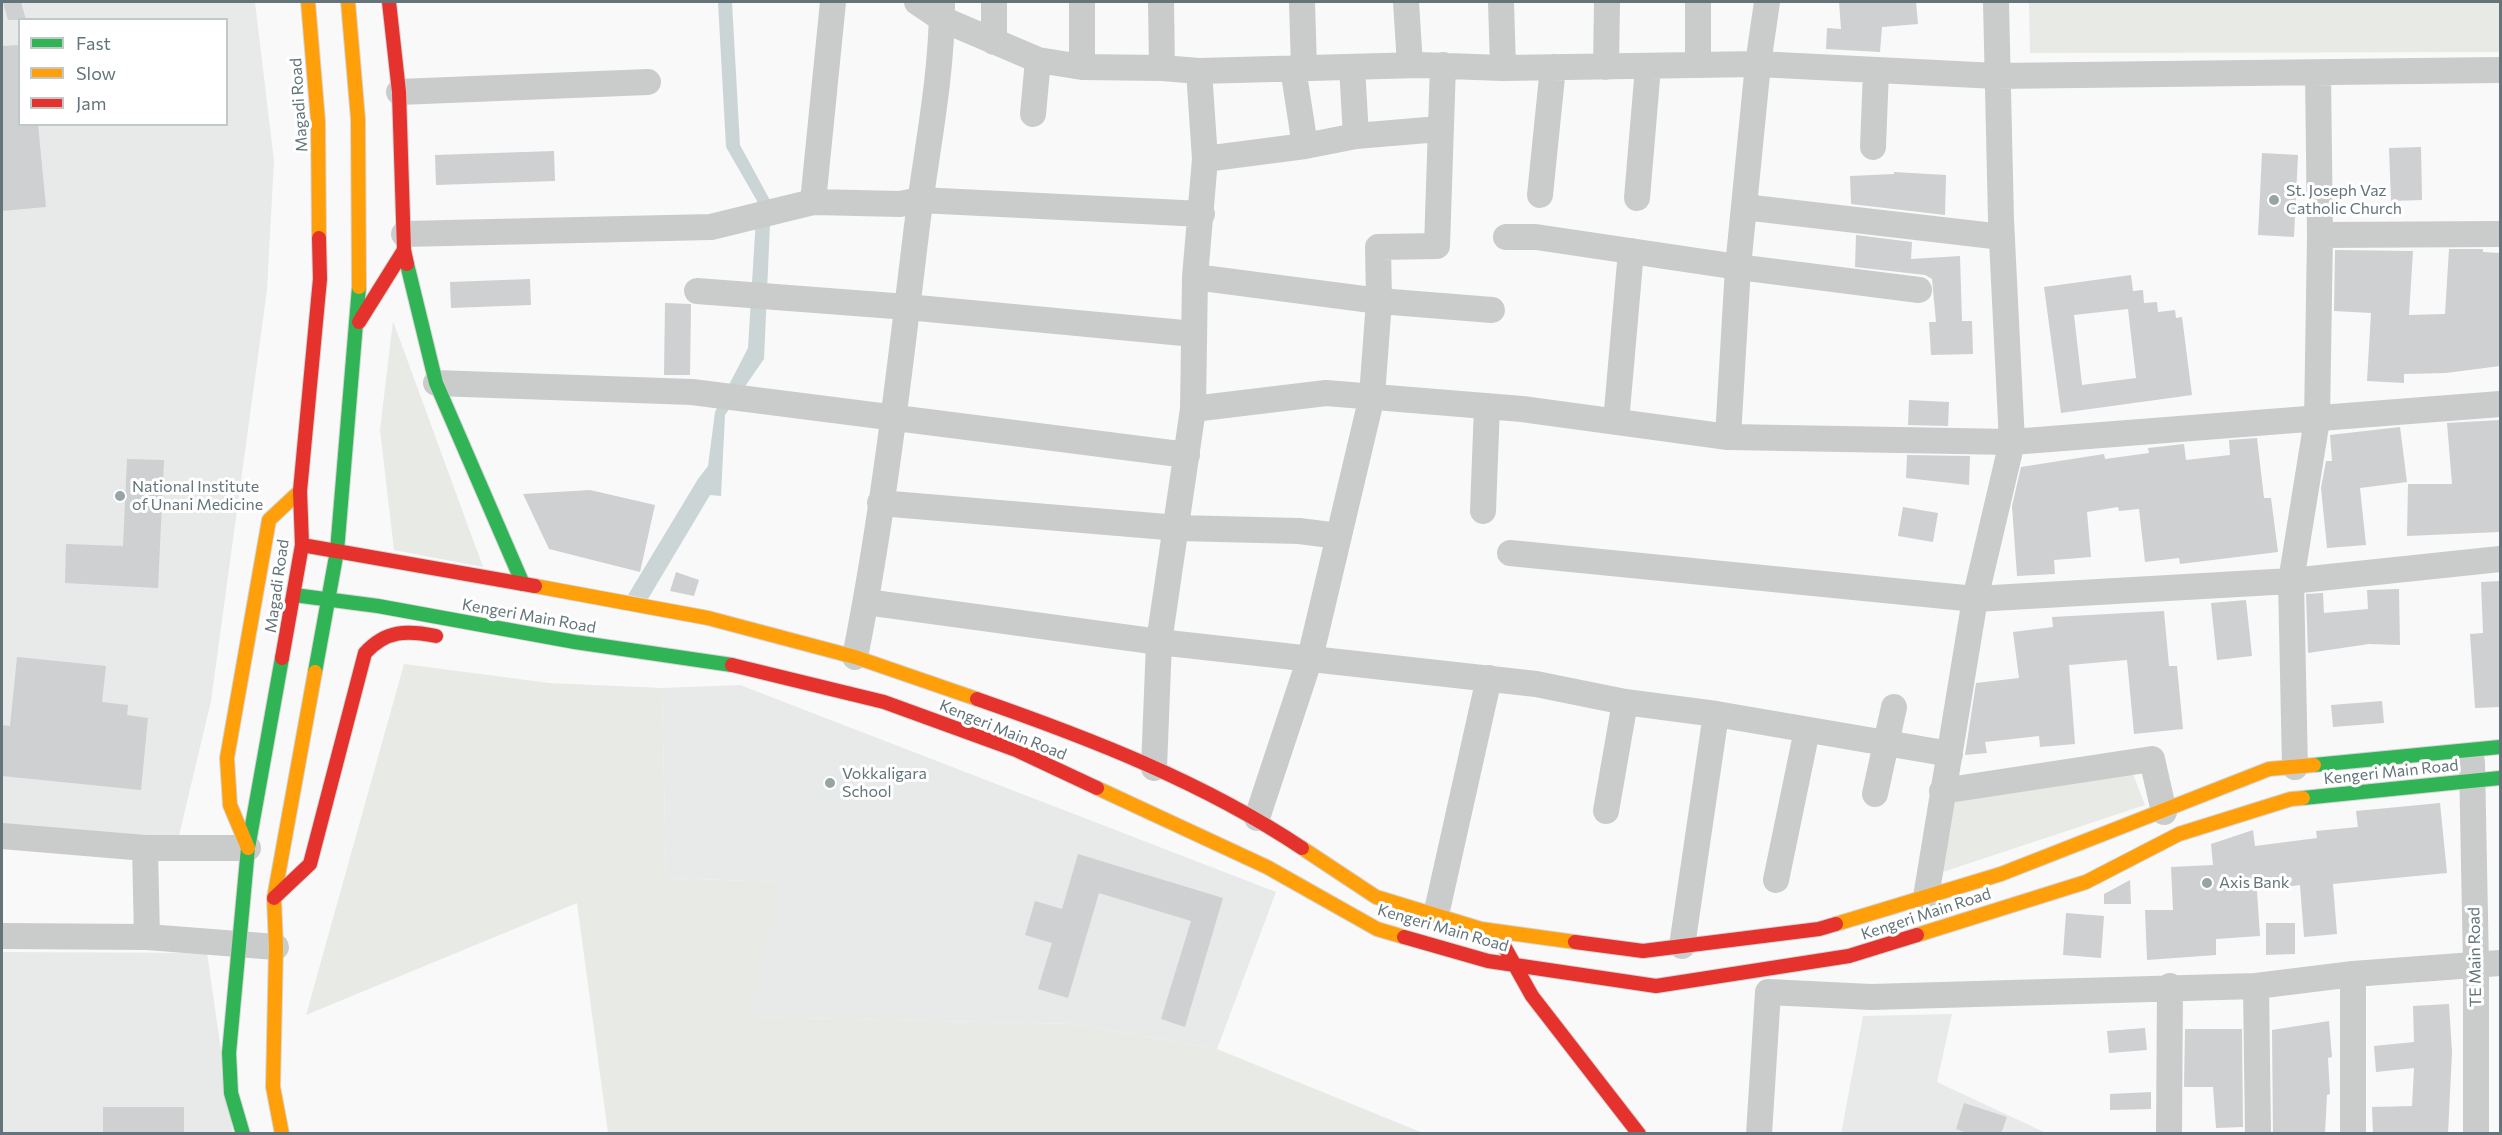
<!DOCTYPE html>
<html>
<head>
<meta charset="utf-8">
<style>
	body { margin:0 }
	#map { position:relative; width:2502px; height:1135px; overflow:hidden; background:#f9f9f9; font-family:Commissioner,sans-serif }
	canvas { display:block }
	.frame { position:absolute; inset:0; border:3px solid #63757a; pointer-events:none }
	.legend { position:absolute; left:18px; top:18px; width:210px; height:108px; box-sizing:border-box; background:#fff; border:2px solid #c1c8ca; margin:0; padding:8px 10px; list-style:none; font-size:18px; color:#63757a }
	.legend li { display:flex; align-items:center; gap:12px; height:30px }
	.legend b { width:30px; border:2px solid #c1c8ca }
</style>
</head>
<body>
<div id="map">
<canvas width="2502" height="1135"></canvas>
<div class="frame"></div>
<ul class="legend">
<li><b style="height:8px;background:#30b455"></b>Fast</li>
<li><b style="height:8px;background:#ff9f0a"></b>Slow</li>
<li><b style="height:8px;background:#e5322d"></b>Jam</li>
</ul>
</div>
<script>
const ctx = document.querySelector('canvas').getContext('2d');
ctx.lineJoin = 'round';
function fill(path, color) {
  ctx.fillStyle = color;
  ctx.fill(path, 'evenodd');
}
function strokePath(path, color, width, dash) {
  ctx.strokeStyle = color;
  ctx.lineWidth = width;
  ctx.lineCap = dash ? 'butt' : 'round';
  ctx.setLineDash(dash || []);
  ctx.stroke(path);
}
function write(font, color, halo, rows, align = 'center') {
  ctx.font = font + ' Commissioner,sans-serif';
  ctx.lineWidth = 6;
  ctx.setLineDash([]);
  ctx.textBaseline = 'middle';
  ctx.strokeStyle = halo;
  ctx.fillStyle = color;
  for (const [text, x, y, turn = 0] of rows) {
    ctx.save();
    ctx.translate(x, y);
    ctx.rotate((+turn || 0) * Math.PI / 180);
    ctx.textAlign = isNaN(turn) ? turn : align;
    if (halo) ctx.strokeText(text, 0, 0);
    ctx.fillText(text, 0, 0);
    ctx.restore();
  }
}
fill(new Path2D(`
	M 2,2 L 255,2 L 274,161 L 267,290 L 211,701 L 177,844 L 2,826 ZM 20,20 L 226,20 L 226,124 L 20,124 Z
	M 740,685 L 1276,892 L 1217,1049 L 1074,1024 L 750,1017 L 779,882 L 666,878 L 662,688 Z
	M 2,952 L 207,953 L 233,1133 L 2,1134 Z
	M 1952,1014 L 1937,1082 L 2046,1133 L 1841,1134 L 1863,1016 Z`), '#e8e9e9');
fill(new Path2D(`
	M 2029,2 L 2500,2 L 2500,52 L 2030,53 Z
	M 393,321 L 483,567 L 394,550 L 380,430 Z
	M 404,664 L 549,683 L 662,688 L 666,878 L 780,882 L 751,1017 L 1074,1024 L 1217,1049 L 1423,1133 L 608,1133 L 577,903 L 306,1015 Z
	M 2131,769 L 2145,805 L 1943,872 L 1949,802 Z`), '#e8eae6');
fill(new Path2D(`
	M 718,2 L 732,2 L 740,145 L 771,202 L 764,359 L 725,415 L 721,496 L 710,495 L 648,599 L 628,595 L 698,479 L 708,466 L 715,412 L 748,348 L 757,201 L 726,147 Z`), '#cbd5d5');
fill(new Path2D(`
	M 3,2 L 21,2 L 26,20 L 8,20 Z
	M 1839,2 L 1916,2 L 1918,24 L 1882,27 L 1880,52 L 1826,49 L 1827,28 L 1841,29 Z
	M 20,45 L 20,124 L 38,124 L 46,207 L 2,211 L 2,46 Z
	M 2421,147 L 2422,200 L 2391,201 L 2389,148 Z
	M 554,151 L 555,181 L 436,185 L 435,155 Z
	M 2262,153 L 2298,155 L 2294,237 L 2258,235 Z
	M 1894,172 L 1946,175 L 1945,215 L 1851,204 L 1850,176 L 1894,174 Z
	M 1856,235 L 1912,242 L 1911,259 L 1960,256 L 1962,321 L 1972,321 L 1973,354 L 1931,355 L 1929,322 L 1936,322 L 1932,279 L 1925,275 L 1855,267 Z
	M 2449,249 L 2483,249 L 2483,252 L 2500,253 L 2500,366 L 2446,373 L 2404,374 L 2404,383 L 2367,381 L 2371,313 L 2334,311 L 2335,250 L 2413,251 L 2409,315 L 2445,314 Z
	M 2131,275 L 2133,291 L 2143,290 L 2144,303 L 2157,302 L 2158,312 L 2175,310 L 2176,318 L 2182,317 L 2192,395 L 2061,413 L 2044,287 ZM 2128,309 L 2136,378 L 2082,385 L 2074,315 Z
	M 530,279 L 531,305 L 451,308 L 450,282 Z
	M 665,303 L 691,304 L 690,375 L 664,375 Z
	M 1909,400 L 1949,402 L 1948,426 L 1908,425 Z
	M 2500,420 L 2500,532 L 2407,536 L 2408,484 L 2452,484 L 2447,423 Z
	M 2400,427 L 2407,482 L 2360,488 L 2366,545 L 2327,548 L 2321,488 L 2326,461 L 2332,461 L 2330,435 Z
	M 2257,438 L 2264,498 L 2271,498 L 2278,552 L 2180,564 L 2179,558 L 2145,562 L 2139,509 L 2119,511 L 2118,507 L 2087,512 L 2091,557 L 2054,560 L 2055,574 L 2017,576 L 2012,506 L 2021,467 L 2104,454 L 2105,459 L 2149,453 L 2148,448 L 2184,444 L 2186,460 L 2230,455 L 2229,440 Z
	M 1907,455 L 1970,456 L 1969,485 L 1906,478 Z
	M 127,459 L 164,460 L 158,588 L 65,583 L 66,544 L 123,546 Z
	M 590,490 L 655,505 L 640,572 L 549,549 L 523,494 Z
	M 1903,507 L 1938,513 L 1933,542 L 1898,536 Z
	M 676,572 L 699,580 L 694,596 L 670,591 Z
	M 2500,581 L 2500,707 L 2475,708 L 2470,634 L 2483,633 L 2481,582 Z
	M 2399,589 L 2400,645 L 2369,644 L 2308,653 L 2306,594 L 2323,593 L 2324,613 L 2368,609 L 2367,590 Z
	M 2246,600 L 2252,656 L 2217,660 L 2211,603 Z
	M 2164,611 L 2169,666 L 2177,666 L 2183,729 L 2134,734 L 2127,660 L 2069,665 L 2075,744 L 2040,747 L 2039,736 L 1985,742 L 1987,753 L 1965,755 L 1976,683 L 2019,678 L 2013,632 L 2053,627 L 2052,617 Z
	M 17,657 L 106,666 L 102,702 L 128,705 L 127,715 L 148,718 L 141,790 L 2,776 L 2,725 L 10,726 Z
	M 2382,701 L 2384,723 L 2333,727 L 2331,705 Z
	M 2440,803 L 2447,873 L 2333,884 L 2337,934 L 2304,937 L 2300,885 L 2257,891 L 2260,936 L 2216,939 L 2216,955 L 2147,960 L 2145,910 L 2173,910 L 2171,867 L 2213,865 L 2211,844 L 2253,830 L 2255,846 L 2317,838 L 2316,831 L 2358,827 L 2356,811 Z
	M 1078,854 L 1223,898 L 1185,1027 L 1161,1019 L 1191,921 L 1099,893 L 1068,998 L 1038,989 L 1052,943 L 1025,935 L 1035,901 L 1062,909 Z
	M 2130,880 L 2131,904 L 2104,904 L 2104,894 Z
	M 2066,913 L 2104,916 L 2101,958 L 2063,955 Z
	M 2266,923 L 2295,923 L 2295,954 L 2266,955 Z
	M 2449,1004 L 2452,1052 L 2448,1134 L 2373,1134 L 2372,1107 L 2412,1106 L 2414,1068 L 2376,1072 L 2374,1046 L 2414,1042 L 2413,1006 Z
	M 2329,1021 L 2332,1057 L 2328,1058 L 2330,1094 L 2327,1095 L 2325,1134 L 2273,1134 L 2272,1030 Z
	M 2145,1028 L 2147,1050 L 2109,1053 L 2107,1031 Z
	M 2185,1029 L 2242,1029 L 2243,1127 L 2216,1128 L 2213,1087 L 2184,1087 Z
	M 2151,1092 L 2151,1109 L 2110,1110 L 2110,1094 Z
	M 1964,1103 L 2007,1117 L 2001,1134 L 1970,1134 L 1956,1129 Z
	M 103,1107 L 184,1107 L 184,1134 L 103,1134 Z`), '#ced0d1');
const fast = new Path2D(`
	M 407,264 L 436,383 L 523,584
	M 294,595 L 378,606 L 575,642 L 732,665
	M 315,672 L 337,551 L 359,287
	M 2314,765 L 2500,747
	M 2303,798 L 2500,778
	M 243,1134 L 231,1093 L 229,1053 L 248,848 L 282,658`);
const slow = new Path2D(`
	M 308,2 L 318,121 L 319,238
	M 348,2 L 358,119 L 359,287
	M 535,586 L 708,618 L 855,657 L 977,699
	M 1097,788 L 1267,867 L 1377,929 L 1404,937
	M 248,848 L 230,805 L 227,758 L 269,520 L 300,491
	M 1302,848 L 1376,897 L 1481,929 L 1575,942
	M 1836,924 L 2001,874 L 2269,769 L 2314,765
	M 1917,935 L 2086,882 L 2179,834 L 2291,799 L 2303,798
	M 282,1134 L 273,1087 L 276,947 L 274,898 L 315,672`);
const jam = new Path2D(`
	M 389,2 L 399,92 L 404,250 L 407,264
	M 359,322 L 404,250
	M 302,545 L 535,586
	M 282,658 L 302,545 L 300,491 L 320,279 L 319,238
	M 732,665 L 884,702 L 1016,750 L 1097,788
	M 977,699 C 1089,738 1203,782 1302,848
	M 274,898 L 310,864 L 365,653 C 386,630 407,630 436,636
	M 1404,937 L 1488,961 L 1656,986 L 1849,956 L 1917,935
	M 1575,942 L 1643,951 L 1819,929 L 1836,924
	M 1504,946 L 1532,996 L 1639,1134`);
strokePath(fast, '#d4d5d6', 16);
strokePath(slow, '#d4d5d6', 16);
strokePath(jam, '#d4d5d6', 16);
strokePath(new Path2D(`
	M 917,2 L 942,19 L 1038,60 L 1082,67 L 1162,68 L 1199,71 L 1420,65 L 1503,68 L 1758,64 L 1996,76 L 2500,70
	M 994,2 L 994,42
	M 1082,2 L 1082,67
	M 1161,2 L 1162,68
	M 1302,2 L 1304,68
	M 1406,2 L 1410,65
	M 1501,2 L 1503,68
	M 1443,65 L 1437,246 L 1378,247 L 1379,301 L 1492,310
	M 1698,65 L 1698,2
	M 1352,67 L 1356,136
	M 1606,67 L 1607,2
	M 1293,68 L 1305,146 L 1356,136 L 1439,129
	M 1199,71 L 1205,159 L 1195,277 L 1193,409 L 1326,393 L 1522,409 L 1728,437 L 2012,442 L 2500,404
	M 399,92 L 648,82
	M 1033,114 L 1038,60
	M 1873,147 L 1876,70
	M 1205,159 L 1305,146
	M 1540,195 L 1553,67
	M 1637,198 L 1648,67
	M 813,202 L 833,2
	M 1744,207 L 2002,237
	M 404,234 L 711,227 L 813,202 L 900,204 L 920,200 L 1202,214
	M 2320,235 L 2500,234
	M 1506,237 L 1536,237 L 1738,267 L 1919,290
	M 1195,277 L 1379,301 L 1372,396 L 1310,658 L 1257,818
	M 697,291 L 907,307 L 1194,334
	M 436,383 L 692,392 L 1187,455
	M 1616,422 L 1631,251
	M 1728,437 L 1738,267 L 1758,64 L 1767,2
	M 880,503 L 1178,528 L 1299,531 L 1339,536
	M 1483,511 L 1487,406
	M 1510,553 L 1975,599 L 2291,581 L 2500,559
	M 866,602 L 1159,642 L 1536,684 L 1625,702 L 1716,714 L 1950,754
	M 855,657 C 883,517 899,375 916,234 C 925,157 942,81 942,4
	M 2472,762 L 2476,966 L 2476,1134
	M 2295,767 L 2291,581 L 2317,420 L 2320,235 L 2318,73
	M 1154,768 L 1159,642 L 1193,409
	M 1942,791 L 2152,759 L 2164,812
	M 1875,794 L 1894,707
	M 1606,811 L 1625,702
	M 2,836 L 145,848
	M 1776,880 L 1807,730
	M 1926,897 L 1975,599 L 2012,442 L 2001,220 L 1996,2
	M 1436,915 L 1489,678
	M 2,936 L 147,937 L 276,947
	M 147,937 L 145,848 L 248,848
	M 1682,946 L 1716,714
	M 2256,986 L 2258,1134
	M 1759,1134 L 1768,992 L 1871,997 L 2256,986 L 2353,974 L 2500,963
	M 2169,1134 L 2170,986
	M 2353,1134 L 2353,974`), '#cacccc', 26);
strokePath(fast, '#30b455', 14);
strokePath(slow, '#ff9f0a', 14);
strokePath(jam, '#e5322d', 14);
for (const [x, y, r, color] of [
	[2274,200,6,"#98a3a6"],
	[120,496,6,"#98a3a6"],
	[830,783,6,"#98a3a6"],
	[2207,883,6,"#98a3a6"]
]) {
  const dot = new Path2D();
  dot.arc(x, y, r, 0, 2 * Math.PI);
  ctx.fillStyle = color;
  ctx.fill(dot);
  strokePath(dot, '#fff', 2);
}
write('16px', '#63757a', '#fff', [
	["Magadi Road",299,105,-94],
	["Magadi Road",277,586,-82],
	["Kengeri Main Road",529,616,10],
	["Kengeri Main Road",1003,730,22],
	["Kengeri Main Road",2391,772,-6],
	["Kengeri Main Road",1926,914,-18],
	["Kengeri Main Road",1443,928,16],
	["TE Main Road",2475,957,-91]
]);
write('16px', '#63757a', '#fff', [
	["St. Joseph Vaz",2286,191],
	["Catholic Church",2286,209],
	["National Institute",132,487],
	["of Unani Medicine",132,505],
	["Vokkaligara",842,774],
	["School",842,792],
	["Axis Bank",2219,883]
], 'left');
</script>
</body>
</html>
